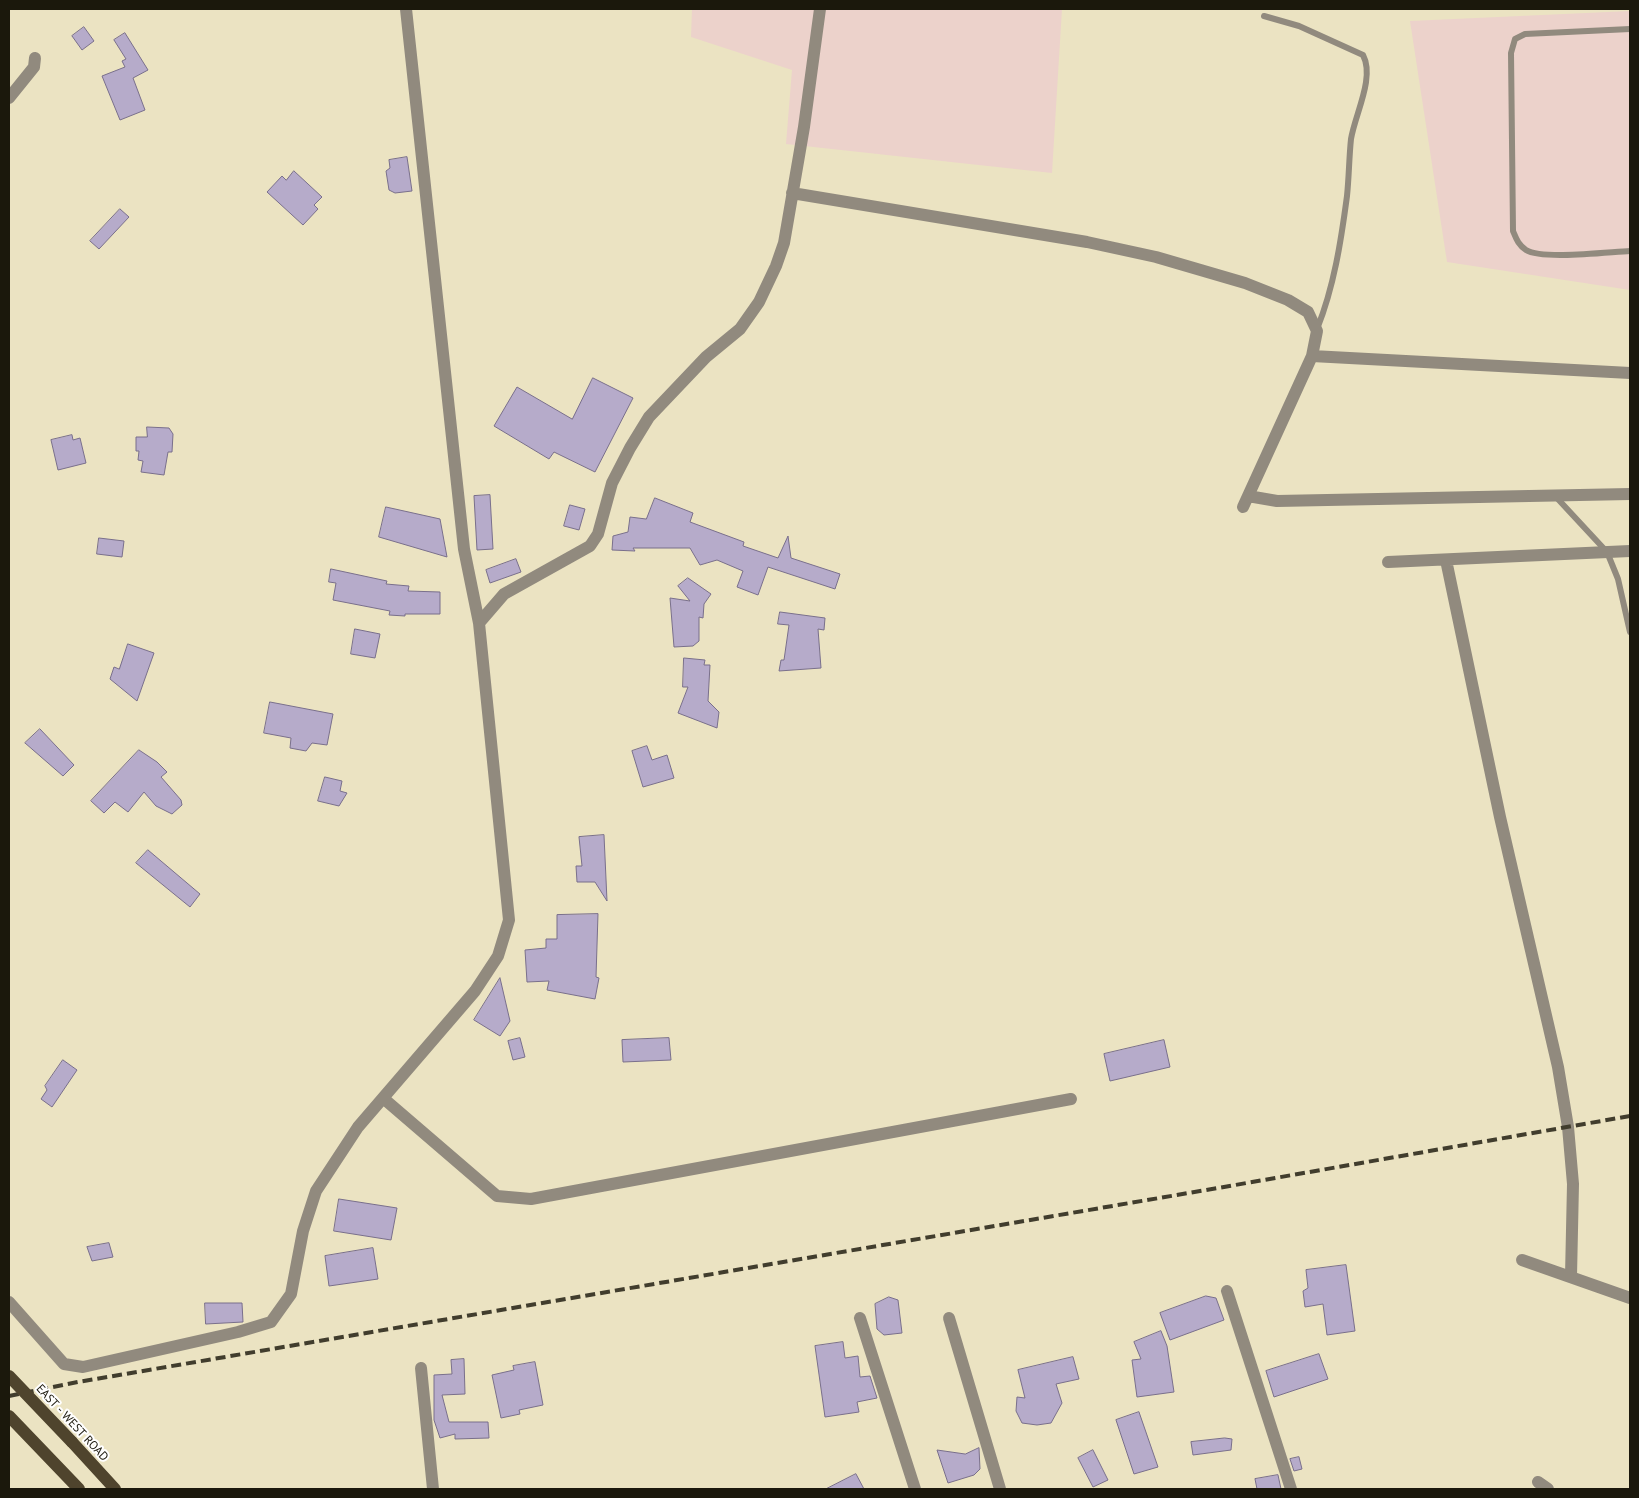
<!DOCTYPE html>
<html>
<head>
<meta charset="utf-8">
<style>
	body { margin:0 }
	#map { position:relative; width:1639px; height:1498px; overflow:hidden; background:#ebe3c2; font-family:"PT Sans",sans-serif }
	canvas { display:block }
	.frame { position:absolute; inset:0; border:10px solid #1b180c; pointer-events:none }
</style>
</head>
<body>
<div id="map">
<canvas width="1639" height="1498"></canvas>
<div class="frame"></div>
</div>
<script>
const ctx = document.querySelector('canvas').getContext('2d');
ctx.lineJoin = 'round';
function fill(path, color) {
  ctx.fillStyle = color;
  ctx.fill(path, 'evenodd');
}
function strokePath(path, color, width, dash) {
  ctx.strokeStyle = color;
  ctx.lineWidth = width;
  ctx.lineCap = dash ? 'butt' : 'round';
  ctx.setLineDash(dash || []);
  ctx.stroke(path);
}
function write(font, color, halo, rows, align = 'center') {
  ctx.font = font + ' "PT Sans",sans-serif';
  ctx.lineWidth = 4;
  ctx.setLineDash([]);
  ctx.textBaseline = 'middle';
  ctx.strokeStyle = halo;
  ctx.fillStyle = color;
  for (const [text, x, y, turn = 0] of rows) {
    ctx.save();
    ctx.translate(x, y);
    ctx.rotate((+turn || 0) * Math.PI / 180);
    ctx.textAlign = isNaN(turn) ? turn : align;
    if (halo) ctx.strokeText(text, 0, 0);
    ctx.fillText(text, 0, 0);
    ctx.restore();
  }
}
fill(new Path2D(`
	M 692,9 L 1062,9 L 1052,173 L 786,144 L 792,70 L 691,37 Z
	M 1630,11 L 1630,290 L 1447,262 L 1410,21 Z`), '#ecd2cb');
const building = new Path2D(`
	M 84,27 L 94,41 L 82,50 L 72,36 Z
	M 125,33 L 148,70 L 133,78 L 145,110 L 120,120 L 102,76 L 125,67 L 122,61 L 126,59 L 114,40 Z
	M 407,157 L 412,191 L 395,193 L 389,190 L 386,171 L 390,168 L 389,160 Z
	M 294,171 L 322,197 L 314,205 L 318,209 L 303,225 L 267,192 L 282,176 L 286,180 Z
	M 120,209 L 129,217 L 99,249 L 90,241 Z
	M 593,378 L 633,398 L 595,472 L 554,452 L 549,459 L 494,426 L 517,387 L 572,419 Z
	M 147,427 L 169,428 L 173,434 L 172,452 L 168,452 L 164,475 L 141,472 L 143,461 L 138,460 L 139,451 L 136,451 L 136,437 L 147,437 Z
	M 72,435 L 73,440 L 80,438 L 86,463 L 58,470 L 51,440 Z
	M 490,495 L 493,549 L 477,550 L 474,496 Z
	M 655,498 L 693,513 L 690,522 L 744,542 L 743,546 L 778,558 L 788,536 L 791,558 L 840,574 L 835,589 L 768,567 L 758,595 L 737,587 L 743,571 L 717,560 L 700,565 L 690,548 L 633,548 L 635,551 L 612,550 L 613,536 L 628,532 L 630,517 L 646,519 Z
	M 570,505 L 585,509 L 579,530 L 564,526 Z
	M 386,507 L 440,519 L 447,557 L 379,537 Z
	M 99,538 L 124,541 L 122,557 L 97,554 Z
	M 516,559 L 521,572 L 490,583 L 486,570 Z
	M 331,569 L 387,581 L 386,584 L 409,586 L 408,591 L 440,592 L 440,614 L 405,614 L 405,616 L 389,615 L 390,611 L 333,600 L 336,583 L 329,582 Z
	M 688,578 L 711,594 L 704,604 L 703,618 L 699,617 L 699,641 L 693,646 L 674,647 L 670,598 L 690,601 L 678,586 Z
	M 780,612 L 825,618 L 824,630 L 818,629 L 821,668 L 779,671 L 781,660 L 784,660 L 789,625 L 778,624 Z
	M 355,629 L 380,634 L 375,658 L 351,654 Z
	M 128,644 L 154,653 L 137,701 L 110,679 L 114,667 L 119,669 Z
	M 684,658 L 705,660 L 704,665 L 710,665 L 708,701 L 719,712 L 717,728 L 678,713 L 688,687 L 683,687 Z
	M 270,702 L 333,714 L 327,745 L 312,743 L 306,751 L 290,748 L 291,738 L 264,733 Z
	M 40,729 L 74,765 L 63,776 L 25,743 Z
	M 647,746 L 652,760 L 667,755 L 674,778 L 643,787 L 632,751 Z
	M 139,750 L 157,762 L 167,772 L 161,777 L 181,800 L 182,805 L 172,814 L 156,806 L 144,792 L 128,812 L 115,802 L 104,813 L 91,801 Z
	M 325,777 L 342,781 L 340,791 L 347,793 L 339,806 L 318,801 Z
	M 604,835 L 607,901 L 595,882 L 577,882 L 576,866 L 582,866 L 579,837 Z
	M 148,850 L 200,894 L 190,907 L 136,863 Z
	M 598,914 L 596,977 L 599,978 L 595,999 L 547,990 L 549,981 L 527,982 L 525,950 L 546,948 L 546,939 L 557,939 L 557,915 Z
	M 500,978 L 510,1021 L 500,1036 L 474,1020 Z
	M 520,1038 L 525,1057 L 513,1060 L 508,1041 Z
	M 669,1038 L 671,1060 L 623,1062 L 622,1040 Z
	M 1164,1040 L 1170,1067 L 1110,1081 L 1104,1054 Z
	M 63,1060 L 77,1070 L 52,1107 L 41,1099 L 47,1090 L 45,1086 Z
	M 339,1199 L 397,1208 L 391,1240 L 334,1231 Z
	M 109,1243 L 113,1257 L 92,1261 L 87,1247 Z
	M 373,1248 L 378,1279 L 329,1286 L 325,1256 Z
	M 1346,1265 L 1355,1331 L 1327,1335 L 1323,1304 L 1305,1307 L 1303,1291 L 1308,1288 L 1306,1270 Z
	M 1206,1296 L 1216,1298 L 1224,1320 L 1170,1340 L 1160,1313 Z
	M 889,1297 L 898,1300 L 902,1333 L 884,1335 L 877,1329 L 875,1304 Z
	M 205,1303 L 242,1303 L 243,1322 L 206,1324 Z
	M 1161,1331 L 1167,1346 L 1174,1392 L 1137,1397 L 1132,1360 L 1141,1359 L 1134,1342 Z
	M 843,1342 L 845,1358 L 858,1356 L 860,1377 L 870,1376 L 877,1398 L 857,1402 L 859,1412 L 825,1417 L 815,1346 Z
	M 1319,1354 L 1328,1379 L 1274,1397 L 1266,1371 Z
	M 1073,1357 L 1079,1379 L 1056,1384 L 1062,1403 L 1051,1423 L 1037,1425 L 1022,1423 L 1016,1411 L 1017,1397 L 1025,1398 L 1018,1370 Z
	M 464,1359 L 465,1394 L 442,1395 L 449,1422 L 488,1422 L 489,1438 L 455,1439 L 455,1434 L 440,1438 L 434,1420 L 434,1375 L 452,1374 L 451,1360 Z
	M 535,1362 L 543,1405 L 519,1410 L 520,1414 L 501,1418 L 492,1375 L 514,1370 L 513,1366 Z
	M 1139,1412 L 1158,1467 L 1134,1474 L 1116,1420 Z
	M 1225,1438 L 1232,1439 L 1231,1450 L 1193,1455 L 1191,1442 Z
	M 979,1448 L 980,1469 L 974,1475 L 948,1483 L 937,1450 L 965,1454 Z
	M 1093,1450 L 1108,1480 L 1093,1487 L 1078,1458 Z
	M 1299,1457 L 1302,1469 L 1294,1471 L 1290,1459 Z
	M 856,1474 L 864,1489 L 826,1489 Z
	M 1278,1475 L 1281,1489 L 1257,1489 L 1255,1479 Z`);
fill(building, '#b6abca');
strokePath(building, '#796f8b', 1);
strokePath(new Path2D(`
	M 1264,16 L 1299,26 L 1363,55 C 1375,78 1355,114 1351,139 C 1349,158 1349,177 1347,196 C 1341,241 1334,287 1317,329
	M 1630,29 L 1525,34 L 1515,39 L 1511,53 L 1513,231 C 1516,238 1518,245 1526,250 C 1542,260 1608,252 1630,251
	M 1556,497 L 1607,552 L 1618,579 L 1630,632`), '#918a7e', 6);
strokePath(new Path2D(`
	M 9,98 L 34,67 L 35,58
	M 792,193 L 1087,242 L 1156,257 L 1245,283 L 1288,300 L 1308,312 L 1317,331 L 1312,356 L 1243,507
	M 1312,356 L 1630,373
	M 1248,496 L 1277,501 L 1630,494
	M 1446,560 L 1500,817 L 1558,1067 L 1568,1127 L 1573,1184 L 1571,1276
	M 1388,562 L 1630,551
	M 479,623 L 504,594 L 590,546 L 598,534 L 612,483 L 630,448 L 649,417 L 706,357 L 740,329 L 759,302 L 776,266 L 784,243 L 804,127 L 820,9
	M 383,1098 L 497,1196 L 531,1199 L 1071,1099
	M 1522,1260 L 1630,1298
	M 1227,1291 L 1291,1489
	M 9,1302 L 64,1364 L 83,1367 L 238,1332 L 271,1322 L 291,1294 L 303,1231 L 316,1191 L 358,1127 L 475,991 L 498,956 L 509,920 L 479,623 L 464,549 L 406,9
	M 860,1318 L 915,1489
	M 949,1318 L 1000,1489
	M 421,1368 L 433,1489
	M 1538,1482 L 1548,1489`), '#918a7e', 12);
strokePath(new Path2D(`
	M 9,1416 L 79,1489
	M 72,1442 L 115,1489`), '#4f442d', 12);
strokePath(new Path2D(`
	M 9,1396 L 78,1382 L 1218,1188 L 1630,1116`), '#413d2d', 4, [10, 5]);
strokePath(new Path2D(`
	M 9,1376 L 72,1442`), '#4f442d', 12);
write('12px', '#1b180c', '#fff', [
	["EAST - WEST ROAD",72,1423,47]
]);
</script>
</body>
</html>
